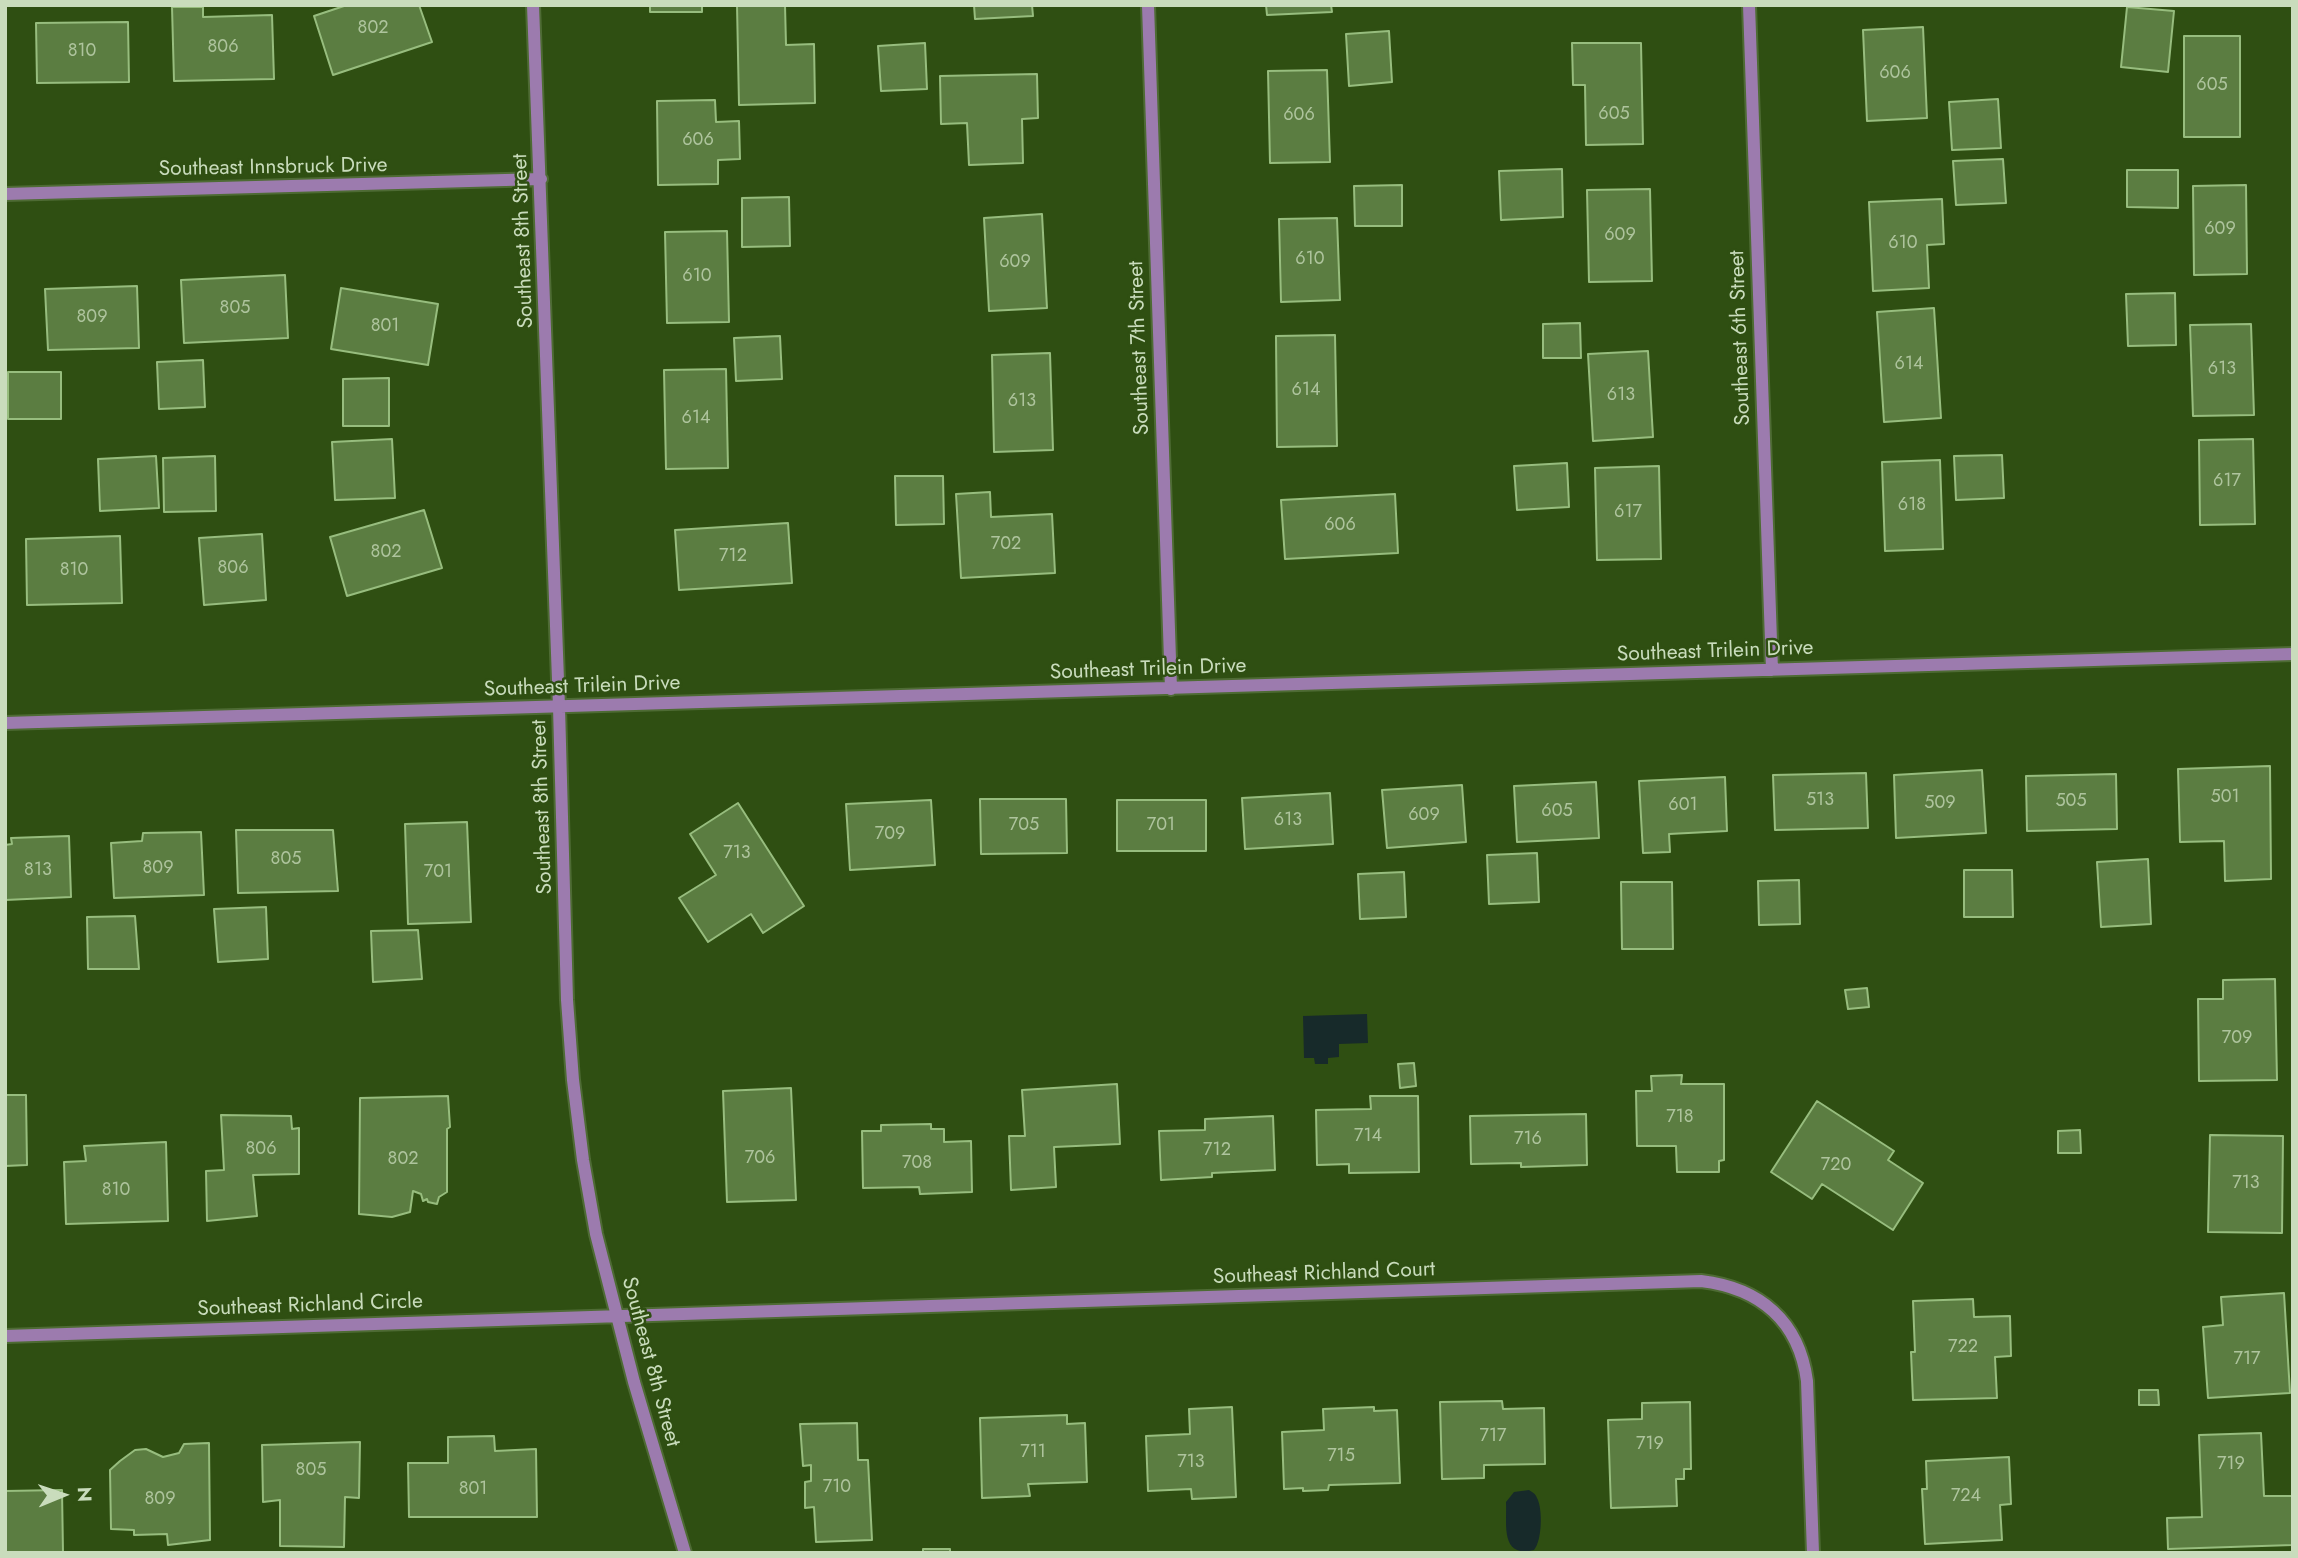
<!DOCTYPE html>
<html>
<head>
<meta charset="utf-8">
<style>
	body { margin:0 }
	#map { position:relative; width:2298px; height:1558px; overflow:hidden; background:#2f4f12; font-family:Jost,sans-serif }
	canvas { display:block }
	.frame { position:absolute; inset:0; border:7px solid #c9dcbc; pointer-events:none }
	.north { position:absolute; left:28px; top:1460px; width:70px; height:70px; -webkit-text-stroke:5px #2f4f12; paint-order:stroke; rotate:88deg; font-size:19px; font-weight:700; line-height:28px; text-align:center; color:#c9dcbc }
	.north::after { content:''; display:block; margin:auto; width:24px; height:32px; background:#c9dcbc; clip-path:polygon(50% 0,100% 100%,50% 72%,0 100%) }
</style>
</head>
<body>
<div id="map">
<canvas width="2298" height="1558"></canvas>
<div class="frame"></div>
<div class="north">N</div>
</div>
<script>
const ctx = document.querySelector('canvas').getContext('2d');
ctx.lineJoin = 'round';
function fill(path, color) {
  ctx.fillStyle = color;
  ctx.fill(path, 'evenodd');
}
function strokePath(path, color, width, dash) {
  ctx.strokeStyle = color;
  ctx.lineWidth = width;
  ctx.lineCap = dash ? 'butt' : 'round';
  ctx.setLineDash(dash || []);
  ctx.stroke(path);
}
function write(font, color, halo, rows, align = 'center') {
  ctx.font = font + ' Jost,sans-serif';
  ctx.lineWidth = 5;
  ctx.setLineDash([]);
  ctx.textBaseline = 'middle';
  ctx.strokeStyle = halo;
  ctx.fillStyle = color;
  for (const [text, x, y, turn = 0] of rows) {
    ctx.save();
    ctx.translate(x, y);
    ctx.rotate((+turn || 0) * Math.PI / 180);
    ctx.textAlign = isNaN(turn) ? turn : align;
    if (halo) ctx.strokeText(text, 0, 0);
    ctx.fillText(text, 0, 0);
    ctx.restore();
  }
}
fill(new Path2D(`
	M 1367,1014 L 1368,1043 L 1339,1044 L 1339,1057 L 1328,1058 L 1328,1064 L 1315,1064 L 1314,1058 L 1304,1058 L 1303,1016 Z
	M 1529,1490 C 1533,1493 1535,1493 1537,1498 C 1543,1509 1542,1541 1534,1550 C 1500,1558 1507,1525 1506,1502 L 1514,1492 Z`), '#172a2a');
const building = new Path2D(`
	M 347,5 L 419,5 L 432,42 L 333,75 L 314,16 Z
	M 650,5 L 702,5 L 702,12 L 650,12 Z
	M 737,5 L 785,5 L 786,45 L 814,44 L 815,103 L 739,105 Z
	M 974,5 L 1032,5 L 1033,16 L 975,19 Z
	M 1266,5 L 1331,5 L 1332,12 L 1267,15 Z
	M 172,7 L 203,7 L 203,17 L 272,15 L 274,79 L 174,81 Z
	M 2127,7 L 2174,11 L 2168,72 L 2121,67 Z
	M 128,22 L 129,82 L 37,83 L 36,23 Z
	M 1923,27 L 1927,118 L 1867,121 L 1863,30 Z
	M 1389,31 L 1392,82 L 1349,86 L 1346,34 Z
	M 2184,36 L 2240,36 L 2240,137 L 2184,137 Z
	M 925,43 L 927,89 L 881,91 L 878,46 Z
	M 1572,43 L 1641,43 L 1643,144 L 1586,145 L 1585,85 L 1573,85 Z
	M 1327,70 L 1330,162 L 1270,163 L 1268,71 Z
	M 1037,74 L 1038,118 L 1022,119 L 1023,163 L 969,165 L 967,123 L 941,124 L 940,76 Z
	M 1998,99 L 2001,148 L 1952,150 L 1949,102 Z
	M 715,100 L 716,122 L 739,121 L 740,159 L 718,160 L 718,184 L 658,185 L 657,101 Z
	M 2003,159 L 2006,203 L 1956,205 L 1953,161 Z
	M 1562,169 L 1563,217 L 1501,220 L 1499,171 Z
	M 2127,170 L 2178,170 L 2178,208 L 2127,207 Z
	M 1402,185 L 1402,226 L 1355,226 L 1354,186 Z
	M 2246,185 L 2247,274 L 2194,275 L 2193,186 Z
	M 1650,189 L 1652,281 L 1589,282 L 1587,190 Z
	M 789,197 L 790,246 L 742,247 L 742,198 Z
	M 1942,199 L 1944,244 L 1927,245 L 1929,288 L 1873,291 L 1869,202 Z
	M 1042,214 L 1047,308 L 989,311 L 984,218 Z
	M 1337,218 L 1340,300 L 1281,302 L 1279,219 Z
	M 727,231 L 729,322 L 667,323 L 665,232 Z
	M 285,275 L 288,338 L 184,343 L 181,280 Z
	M 137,286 L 139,348 L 48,350 L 45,289 Z
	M 341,288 L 438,304 L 428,365 L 331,349 Z
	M 2175,293 L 2176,345 L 2128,346 L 2126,294 Z
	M 1934,308 L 1941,418 L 1884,422 L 1877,312 Z
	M 1580,323 L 1581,358 L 1543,358 L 1543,324 Z
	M 2251,324 L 2254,415 L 2193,416 L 2190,325 Z
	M 1335,335 L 1337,446 L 1277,447 L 1276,336 Z
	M 780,336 L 782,379 L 736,381 L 734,338 Z
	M 1648,351 L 1653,437 L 1593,441 L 1588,354 Z
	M 1050,353 L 1053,450 L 994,452 L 992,355 Z
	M 203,360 L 205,407 L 159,409 L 157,362 Z
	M 726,369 L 728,468 L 666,469 L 664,370 Z
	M 8,372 L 61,372 L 61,419 L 8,419 Z
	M 389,378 L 389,426 L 343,426 L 343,379 Z
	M 392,439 L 395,498 L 335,500 L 332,442 Z
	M 2253,439 L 2255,524 L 2200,525 L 2199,440 Z
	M 2002,455 L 2004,498 L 1956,500 L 1954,456 Z
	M 156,456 L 159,508 L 100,511 L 98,459 Z
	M 215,456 L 216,511 L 164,512 L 163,458 Z
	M 1940,460 L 1943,549 L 1885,551 L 1882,462 Z
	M 1567,463 L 1569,507 L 1517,510 L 1514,466 Z
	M 1659,466 L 1661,559 L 1597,560 L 1595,468 Z
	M 895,476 L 943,476 L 944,524 L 896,525 Z
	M 990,492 L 991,517 L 1052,514 L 1055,573 L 961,578 L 956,494 Z
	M 1395,494 L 1398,553 L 1285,559 L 1281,500 Z
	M 424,510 L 442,568 L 347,596 L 330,537 Z
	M 788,523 L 792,583 L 679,590 L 675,530 Z
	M 262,534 L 266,600 L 204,605 L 199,538 Z
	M 120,536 L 122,603 L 27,605 L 26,539 Z
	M 2270,766 L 2271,879 L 2225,881 L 2224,841 L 2180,842 L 2178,769 Z
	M 1982,770 L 1986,833 L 1896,838 L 1894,775 Z
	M 1866,773 L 1868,828 L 1775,830 L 1773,775 Z
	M 2116,774 L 2117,829 L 2027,831 L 2026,776 Z
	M 1725,777 L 1727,831 L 1669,834 L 1670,852 L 1643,853 L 1639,781 Z
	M 1596,782 L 1599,838 L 1517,842 L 1514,786 Z
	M 1462,785 L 1466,842 L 1387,848 L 1382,790 Z
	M 1330,793 L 1333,844 L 1245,849 L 1242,798 Z
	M 980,799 L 1066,799 L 1067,853 L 981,854 Z
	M 931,800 L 935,865 L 850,870 L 846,804 Z
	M 1117,800 L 1206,800 L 1206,851 L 1117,851 Z
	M 738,803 L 804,906 L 763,933 L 751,914 L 708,942 L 679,898 L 716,875 L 690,834 Z
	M 467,822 L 471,922 L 408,924 L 405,824 Z
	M 236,830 L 333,830 L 338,891 L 238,893 Z
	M 201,832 L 204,895 L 114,898 L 111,843 L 142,841 L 143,833 Z
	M 69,836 L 71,897 L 5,900 L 5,845 L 12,844 L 11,838 Z
	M 1537,853 L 1539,902 L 1489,904 L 1487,855 Z
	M 2148,859 L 2151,924 L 2101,927 L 2097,862 Z
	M 1964,870 L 2012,870 L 2013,917 L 1964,917 Z
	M 1404,872 L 1406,917 L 1360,919 L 1358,874 Z
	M 1799,880 L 1800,924 L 1759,925 L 1758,881 Z
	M 1621,882 L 1672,882 L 1673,949 L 1622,949 Z
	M 266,907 L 268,959 L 218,962 L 214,909 Z
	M 135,916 L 139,969 L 88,969 L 87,917 Z
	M 418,930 L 422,979 L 373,982 L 371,931 Z
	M 2275,979 L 2277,1080 L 2199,1081 L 2198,999 L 2223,999 L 2223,980 Z
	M 1867,988 L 1869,1007 L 1848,1009 L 1845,990 Z
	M 1414,1063 L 1416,1086 L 1400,1088 L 1398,1064 Z
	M 1682,1075 L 1681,1084 L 1724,1084 L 1724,1160 L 1719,1161 L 1719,1172 L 1677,1172 L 1676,1146 L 1637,1146 L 1636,1091 L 1652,1091 L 1651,1076 Z
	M 1117,1084 L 1120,1144 L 1054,1147 L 1056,1187 L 1011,1190 L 1009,1136 L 1025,1136 L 1022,1090 Z
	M 791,1088 L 796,1200 L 727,1202 L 723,1091 Z
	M 5,1095 L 26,1095 L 27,1165 L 5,1166 Z
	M 448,1096 L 450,1127 L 447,1129 L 447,1192 L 439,1197 L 437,1204 L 428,1202 L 427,1199 L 423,1201 L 421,1194 L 413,1191 L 410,1212 L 392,1217 L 359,1214 L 360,1098 Z
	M 1370,1096 L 1418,1096 L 1419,1172 L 1349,1173 L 1349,1164 L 1317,1165 L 1316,1110 L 1371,1109 Z
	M 1817,1101 L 1894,1151 L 1888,1160 L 1923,1183 L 1893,1230 L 1822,1184 L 1812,1199 L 1771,1172 Z
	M 1586,1114 L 1587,1165 L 1521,1167 L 1521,1163 L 1471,1164 L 1470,1116 Z
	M 221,1115 L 291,1116 L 292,1129 L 299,1128 L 299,1174 L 253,1175 L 257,1216 L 207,1221 L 206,1171 L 224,1170 Z
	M 1273,1116 L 1275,1170 L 1212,1173 L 1212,1177 L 1161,1180 L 1159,1131 L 1205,1130 L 1205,1119 Z
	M 931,1124 L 931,1129 L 944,1129 L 944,1142 L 971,1141 L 972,1192 L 920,1194 L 919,1187 L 863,1188 L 862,1131 L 881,1131 L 881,1125 Z
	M 2080,1130 L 2081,1153 L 2058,1153 L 2058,1131 Z
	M 2210,1135 L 2283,1136 L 2282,1233 L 2208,1232 Z
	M 166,1142 L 168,1221 L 66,1224 L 64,1162 L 86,1161 L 84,1146 Z
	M 2284,1293 L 2290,1393 L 2208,1398 L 2203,1327 L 2223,1325 L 2221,1297 Z
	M 1973,1299 L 1974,1317 L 2010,1316 L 2011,1356 L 1995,1357 L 1997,1398 L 1913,1400 L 1911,1352 L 1915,1352 L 1913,1301 Z
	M 2139,1390 L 2158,1390 L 2159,1405 L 2139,1405 Z
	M 1502,1401 L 1503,1409 L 1544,1408 L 1545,1464 L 1484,1465 L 1484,1478 L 1442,1479 L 1440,1402 Z
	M 1690,1402 L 1691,1469 L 1684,1469 L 1684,1479 L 1676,1479 L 1677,1506 L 1611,1508 L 1608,1420 L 1642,1419 L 1642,1403 Z
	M 1232,1407 L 1236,1497 L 1192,1499 L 1191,1489 L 1148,1491 L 1146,1436 L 1190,1434 L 1189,1409 Z
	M 1374,1407 L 1374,1411 L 1397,1410 L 1400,1483 L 1329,1485 L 1328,1490 L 1303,1491 L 1303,1488 L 1284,1489 L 1282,1432 L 1324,1430 L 1323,1409 Z
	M 1067,1415 L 1067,1424 L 1085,1423 L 1087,1482 L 1028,1484 L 1030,1496 L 982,1498 L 980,1418 Z
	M 857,1423 L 858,1460 L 868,1460 L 872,1540 L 816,1542 L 814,1507 L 805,1508 L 805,1482 L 811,1481 L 811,1465 L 803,1466 L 800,1424 Z
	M 2261,1433 L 2264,1496 L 2292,1496 L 2293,1545 L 2168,1549 L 2167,1518 L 2202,1517 L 2199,1435 Z
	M 494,1436 L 495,1451 L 536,1449 L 537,1517 L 409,1517 L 408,1463 L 448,1463 L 448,1437 Z
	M 360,1442 L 359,1498 L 345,1497 L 344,1547 L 280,1546 L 280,1500 L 263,1502 L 262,1445 Z
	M 209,1443 L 210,1540 L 168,1545 L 167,1534 L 134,1535 L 134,1530 L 111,1529 L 110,1470 L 120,1461 L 135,1450 L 146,1449 L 163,1457 L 179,1453 L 184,1444 Z
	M 2009,1457 L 2011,1504 L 2000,1505 L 2002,1540 L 1925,1544 L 1922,1489 L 1927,1489 L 1926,1461 Z
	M 62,1490 L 63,1553 L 5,1553 L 5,1491 Z
	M 923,1549 L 950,1549 L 950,1553 L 923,1553 Z`);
fill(building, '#5b7d41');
strokePath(building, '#97bd7e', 2);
const minor = new Path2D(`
	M 533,5 L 559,707 L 567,1000 L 573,1080 L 583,1160 L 596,1234 L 634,1382 L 685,1553
	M 1148,5 L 1171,689
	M 1749,5 L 1772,670
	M 5,194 L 541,179
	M 5,723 L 2293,654
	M 5,1336 L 1701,1281 C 1760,1288 1799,1321 1807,1381 L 1813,1553`);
strokePath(minor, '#4e6b34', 16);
strokePath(minor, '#9c7bae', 12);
write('18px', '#aec49d', null, [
	["802",373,29],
	["806",223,48],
	["810",82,52],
	["606",1895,74],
	["605",2212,86],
	["605",1614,115],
	["606",1299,116],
	["606",698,141],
	["609",2220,230],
	["609",1620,236],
	["610",1903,244],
	["610",1310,260],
	["609",1015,263],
	["610",697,277],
	["805",235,309],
	["809",92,318],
	["801",385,327],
	["614",1909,365],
	["613",2222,370],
	["614",1306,391],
	["613",1621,396],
	["613",1022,402],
	["614",696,419],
	["617",2227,482],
	["618",1912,506],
	["617",1628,513],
	["606",1340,526],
	["702",1006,545],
	["802",386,553],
	["712",733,557],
	["806",233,569],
	["810",74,571],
	["501",2225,798],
	["513",1820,801],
	["505",2071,802],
	["509",1940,804],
	["601",1683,806],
	["605",1557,812],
	["609",1424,816],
	["613",1288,821],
	["705",1024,826],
	["701",1161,826],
	["709",890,835],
	["713",737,854],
	["805",286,860],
	["809",158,869],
	["813",38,871],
	["701",438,873],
	["709",2237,1039],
	["718",1680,1118],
	["714",1368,1137],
	["716",1528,1140],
	["806",261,1150],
	["712",1217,1151],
	["706",760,1159],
	["802",403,1160],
	["708",917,1164],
	["720",1836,1166],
	["713",2246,1184],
	["810",116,1191],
	["722",1963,1348],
	["717",2247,1360],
	["717",1493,1437],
	["719",1650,1445],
	["711",1033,1453],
	["715",1341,1457],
	["713",1191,1463],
	["719",2231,1465],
	["805",311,1471],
	["710",837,1488],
	["801",473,1490],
	["724",1966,1497],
	["809",160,1500]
]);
write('21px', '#c9dcbc', '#2f4f12', [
	["Southeast Innsbruck Drive",273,168,-1],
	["Southeast 8th Street",524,241,-92],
	["Southeast 6th Street",1741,338,-92],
	["Southeast 7th Street",1140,348,-92],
	["Southeast Trilein Drive",1715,652,-2],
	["Southeast Trilein Drive",1148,670,-2],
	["Southeast Trilein Drive",582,687,-2],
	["Southeast 8th Street",543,807,-92],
	["Southeast Richland Court",1324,1274,-2],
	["Southeast Richland Circle",310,1306,-2],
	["Southeast 8th Street",650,1362,75]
]);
</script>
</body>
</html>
